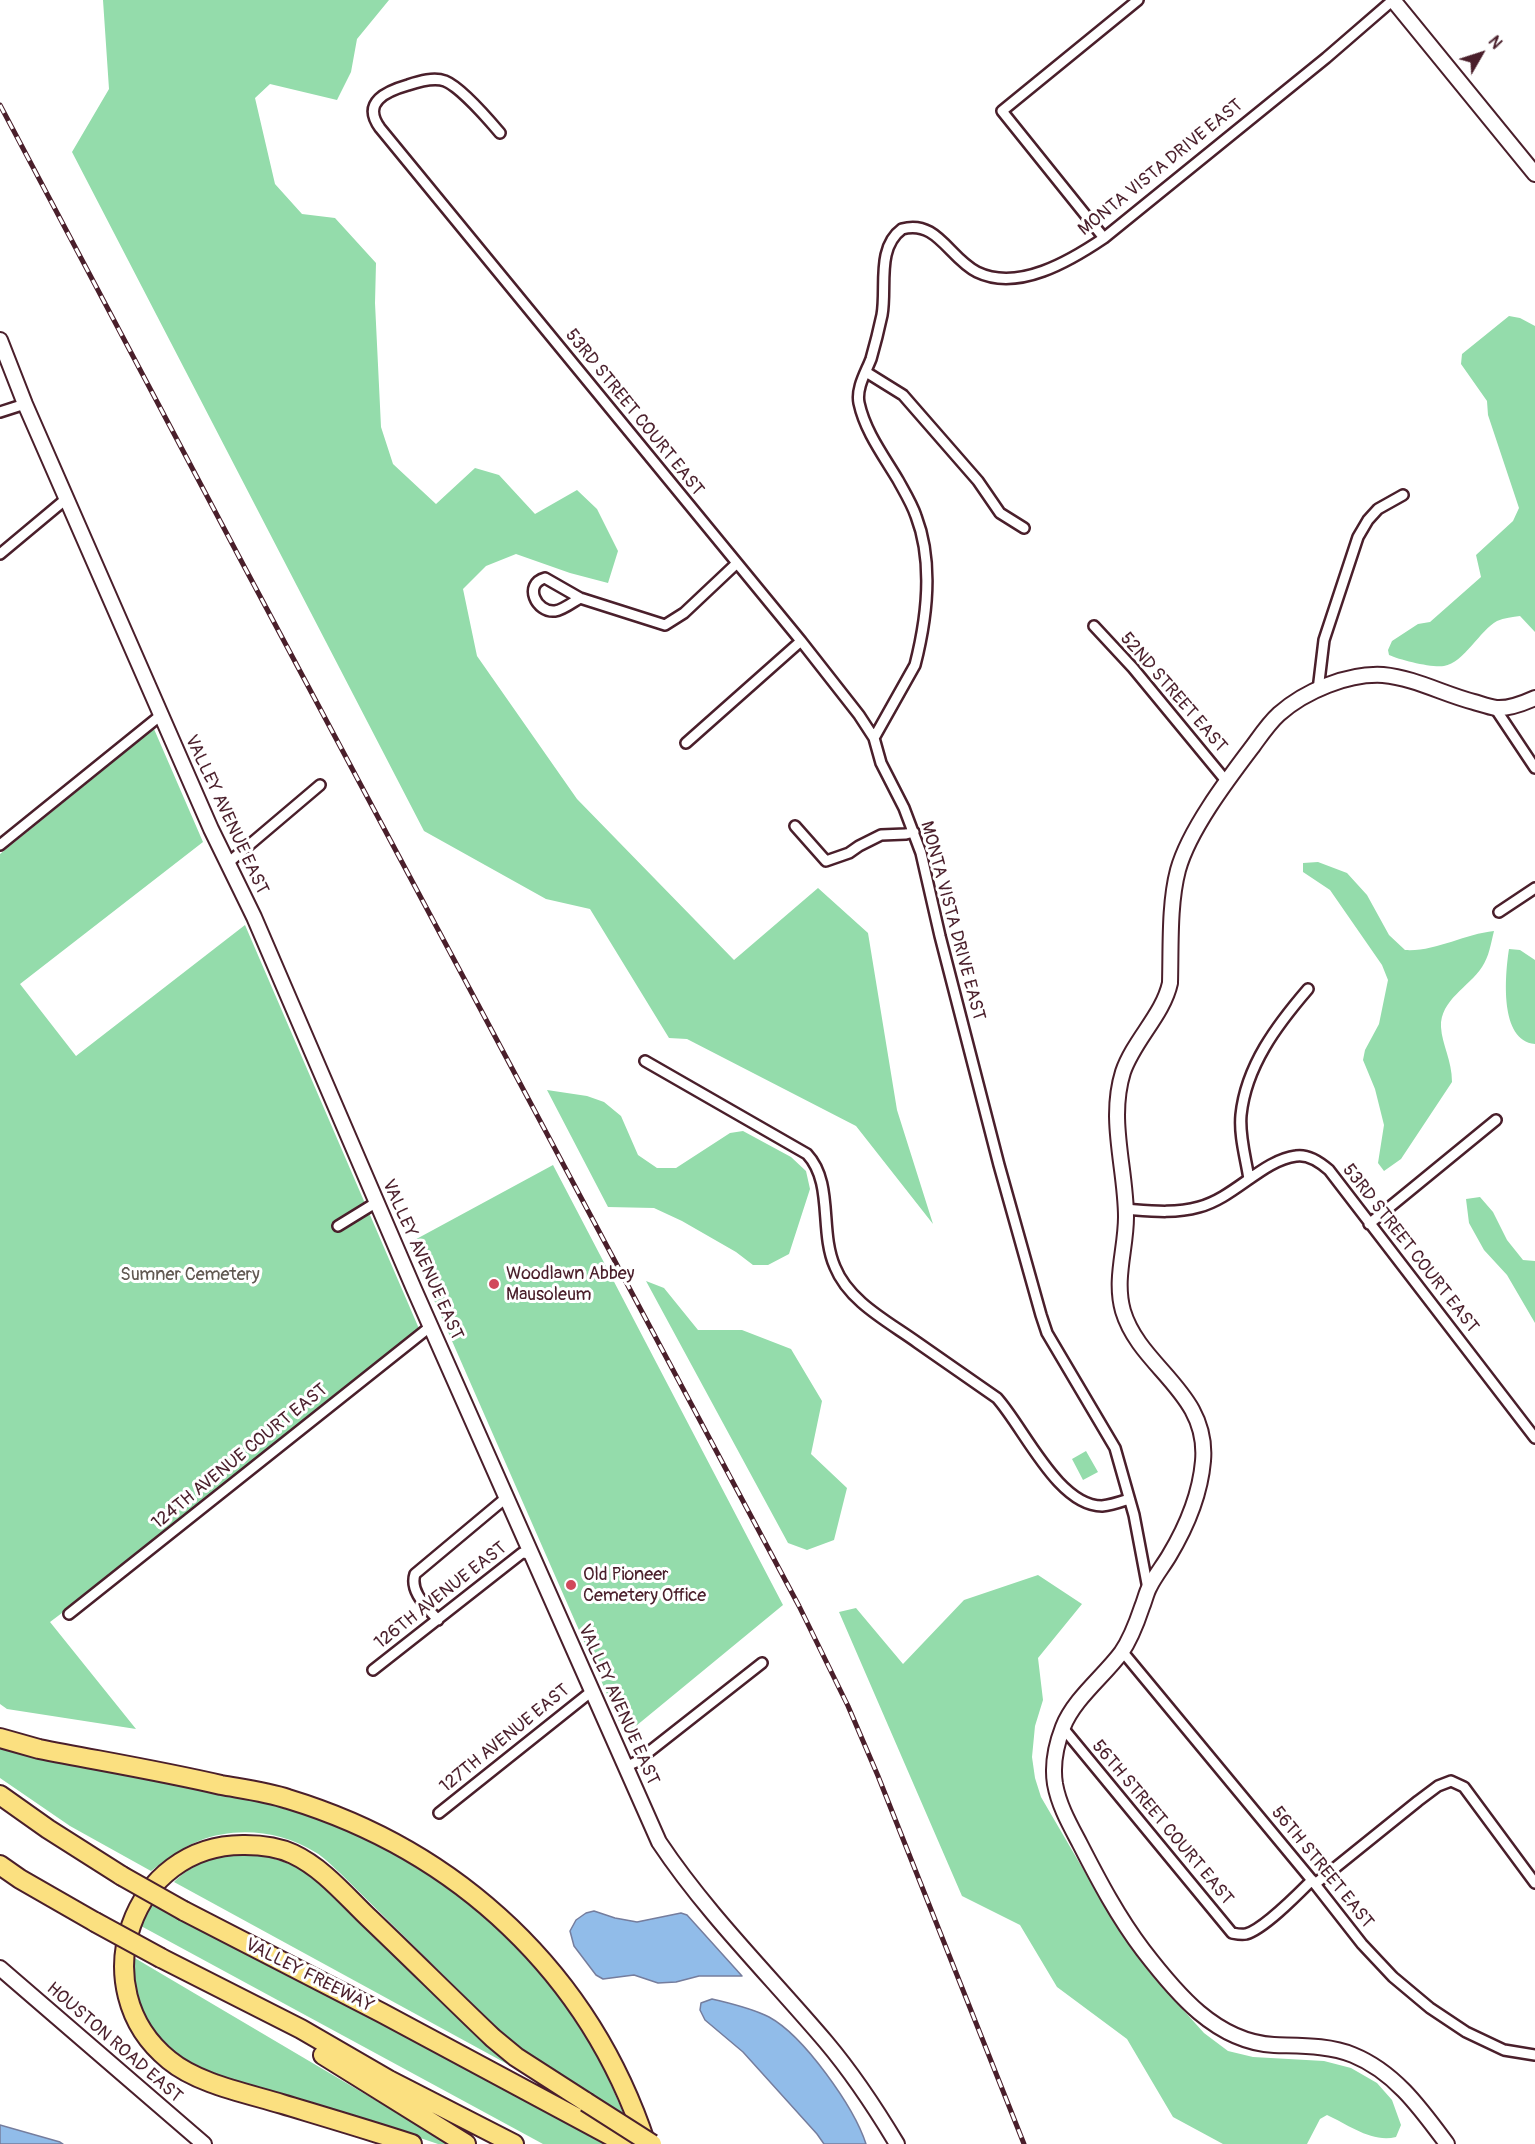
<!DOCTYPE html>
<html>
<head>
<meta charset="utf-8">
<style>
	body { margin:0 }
	#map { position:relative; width:1535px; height:2144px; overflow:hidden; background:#fff; font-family:Pangolin,sans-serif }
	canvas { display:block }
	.north { position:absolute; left:1451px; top:24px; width:60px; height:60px; -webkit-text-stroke:4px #fff; paint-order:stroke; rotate:51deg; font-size:16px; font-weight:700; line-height:24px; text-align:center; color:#4a1f2b }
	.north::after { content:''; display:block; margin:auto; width:21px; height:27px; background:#4a1f2b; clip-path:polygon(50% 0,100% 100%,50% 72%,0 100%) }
</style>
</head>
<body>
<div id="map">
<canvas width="1535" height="2144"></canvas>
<div class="north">N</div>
</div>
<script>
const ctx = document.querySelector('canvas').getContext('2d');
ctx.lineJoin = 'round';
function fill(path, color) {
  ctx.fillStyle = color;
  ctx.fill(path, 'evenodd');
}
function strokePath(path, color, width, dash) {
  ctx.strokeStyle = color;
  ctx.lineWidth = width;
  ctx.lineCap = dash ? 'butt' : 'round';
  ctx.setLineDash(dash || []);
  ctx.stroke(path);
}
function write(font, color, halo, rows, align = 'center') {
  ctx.font = font + ' Pangolin,sans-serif';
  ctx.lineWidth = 6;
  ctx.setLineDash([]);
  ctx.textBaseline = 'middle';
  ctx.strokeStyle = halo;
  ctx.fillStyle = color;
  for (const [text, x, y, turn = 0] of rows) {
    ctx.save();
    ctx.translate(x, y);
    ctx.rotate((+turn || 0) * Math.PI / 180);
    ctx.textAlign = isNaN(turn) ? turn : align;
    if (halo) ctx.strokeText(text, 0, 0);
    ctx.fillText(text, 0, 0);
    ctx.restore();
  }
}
fill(new Path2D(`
	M 103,0 L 389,0 L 357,39 L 351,72 L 337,100 L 270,84 L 255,98 L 275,184 L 302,214 L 335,218 L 376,263 L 375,303 L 381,427 L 393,464 L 436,504 L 475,468 L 499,475 L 535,514 L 577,490 L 597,509 L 618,551 L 608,583 L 570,573 L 516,554 L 486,566 L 463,589 L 477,656 L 577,799 L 734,960 L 818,888 L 868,933 L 897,1110 L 933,1224 L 856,1126 L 687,1039 L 669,1038 L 590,909 L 546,899 L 424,831 L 72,152 L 109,89 Z
	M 1509,316 L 1520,318 L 1535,326 L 1535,632 L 1520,616 C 1513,617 1504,618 1497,621 C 1480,630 1464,663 1444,666 C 1432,668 1400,660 1389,655 L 1388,650 L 1392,641 L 1418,624 L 1430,622 L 1481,577 L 1476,555 L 1513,521 L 1519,508 L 1488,415 L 1487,401 L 1461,364 L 1462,354 Z
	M 154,729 L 203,842 L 20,984 L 76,1056 L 245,925 L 420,1331 L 216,1497 L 50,1622 L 136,1729 L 7,1709 L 0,1704 L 0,854 Z
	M 1318,862 L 1347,873 L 1367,895 L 1389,935 L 1405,950 C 1435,952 1464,934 1494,931 C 1491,943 1489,957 1482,967 C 1469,987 1440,1000 1441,1027 C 1442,1045 1452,1060 1452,1082 L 1401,1159 L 1384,1171 L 1378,1163 L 1384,1125 L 1375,1089 L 1363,1060 L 1365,1050 L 1379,1024 L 1388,980 L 1382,965 L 1330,890 L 1303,872 L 1303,863 Z
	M 1509,949 L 1520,950 L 1535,960 L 1535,1044 C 1499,1041 1505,975 1509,949 Z
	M 547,1090 L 587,1096 L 604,1102 L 621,1116 L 638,1155 L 657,1168 L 676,1168 L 730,1133 L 743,1131 L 791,1157 L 806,1171 L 810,1189 L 789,1254 L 768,1265 L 753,1265 L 736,1252 L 682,1221 L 654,1208 L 608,1207 Z
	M 553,1165 L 783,1605 L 625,1735 L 409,1243 Z
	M 1480,1197 L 1493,1212 L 1507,1240 L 1523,1260 L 1535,1261 L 1535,1323 L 1507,1275 L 1484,1250 L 1469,1223 L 1466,1199 Z
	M 646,1281 L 664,1288 L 698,1330 L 742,1330 L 791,1349 L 822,1401 L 811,1454 L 847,1488 L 834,1540 L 807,1550 L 788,1543 Z
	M 1086,1451 L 1098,1472 L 1083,1480 L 1072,1459 Z
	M 1038,1575 L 1082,1604 L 1038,1658 L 1043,1700 L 1035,1726 L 1032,1757 L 1035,1778 L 1041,1797 L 1111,1917 L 1150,1973 L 1204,2033 L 1228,2051 L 1253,2057 L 1324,2061 L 1351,2068 L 1377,2083 L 1392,2100 L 1401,2125 L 1396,2137 C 1372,2143 1349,2125 1327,2115 L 1320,2119 L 1307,2144 L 1223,2144 L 1173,2117 L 1127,2039 L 1057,1987 L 1020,1925 L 962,1896 L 839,1612 L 856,1608 L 903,1664 L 964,1600 Z
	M 0,1745 L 78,1765 L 265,1801 L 317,1815 L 356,1832 L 430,1872 L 496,1924 L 552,1986 L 599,2058 L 625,2117 L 519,2047 L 495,2026 L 340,1873 C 332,1866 324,1857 315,1852 C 281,1831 236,1826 199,1841 C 181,1848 166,1860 151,1871 L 70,1826 L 0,1778 Z
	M 240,1852 L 260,1854 L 301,1868 L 324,1885 L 439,2000 L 520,2071 L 174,1882 C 193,1863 214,1857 240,1852 Z
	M 154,1900 L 607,2144 L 543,2144 L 141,1926 Z
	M 133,1957 L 409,2120 L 447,2144 L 438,2144 L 361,2118 L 237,2082 L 199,2069 L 176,2057 L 144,2020 L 132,1983 Z`), '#94dcab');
const water = new Path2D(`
	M 594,1911 L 615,1918 L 637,1922 L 681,1913 L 687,1915 L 742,1976 L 699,1976 L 676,1982 L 658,1983 L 634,1975 L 603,1979 L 596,1975 L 574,1946 L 570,1931 L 576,1920 L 586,1913 Z
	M 712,1999 C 732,2004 751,2008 769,2017 C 804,2036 854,2107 866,2144 L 824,2144 L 817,2134 L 743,2052 L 705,2020 L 700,2010 L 701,2003 Z
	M 0,2125 L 60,2142 L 63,2144 L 0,2144 Z`);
fill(water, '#91bce9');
strokePath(water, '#757d9d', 1.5);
const street = new Path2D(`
	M 500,133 C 489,120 460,87 445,81 C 434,77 420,81 408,85 C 387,91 361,102 380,128 L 801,641 L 859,715 L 874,738
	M 1104,238 L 1002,111 L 1138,0
	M 866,372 L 903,395 L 978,481 L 1000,513 L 1024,528
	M 0,412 L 25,404
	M 0,554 L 66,499
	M 580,598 C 573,602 563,610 555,611 C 536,613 523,584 545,578 L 580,598 L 665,625 L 684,613 L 736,564
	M 1094,626 L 1133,668 L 1227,782
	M 1318,690 L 1324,640 L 1358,537 L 1368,520 L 1378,509 L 1403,495
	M 1495,708 L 1535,768
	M 686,743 L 801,641
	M 795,826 L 826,861 L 849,853 L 859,846 L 881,835 L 906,834 L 914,832
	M 0,845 L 161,715
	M 228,863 L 320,785
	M 1499,912 L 1535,888
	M 645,1061 L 807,1154 C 834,1183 819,1231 835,1267 C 849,1302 889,1322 918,1343 C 944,1361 971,1380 997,1398 C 1024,1428 1058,1506 1102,1506 C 1112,1505 1120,1502 1129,1499
	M 1249,1179 C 1246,1159 1239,1136 1241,1115 C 1246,1066 1277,1025 1308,989
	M 1125,1209 C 1151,1211 1174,1214 1199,1207 C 1234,1198 1263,1160 1296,1156 C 1308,1154 1321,1163 1329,1170 L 1535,1438
	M 1369,1224 L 1496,1120
	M 338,1226 L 377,1202
	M 1148,1589 L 1134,1515 L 1115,1448 L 1047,1333 L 1041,1315 L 999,1165 L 940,936 L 921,853 L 904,808 L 881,763 L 874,738 L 915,665 C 927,618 934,563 916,516 C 912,504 904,491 898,480 C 883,455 865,431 859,403 C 856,388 866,372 871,359 C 875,345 879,329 882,315 C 887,287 876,248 902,229 C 937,219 949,258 977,272 C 1018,292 1070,261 1104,238 L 1326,58 L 1393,0
	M 69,1614 L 431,1326
	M 438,1620 C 428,1608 409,1592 415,1574 L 507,1497
	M 1122,1651 L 1315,1884 L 1362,1944 L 1393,1977 L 1430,2008 L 1466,2032 L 1504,2050 L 1535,2055
	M 373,1670 L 522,1553 L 532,1554
	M 1063,1728 L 1232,1933 C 1237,1934 1241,1935 1246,1934 C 1264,1929 1298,1894 1312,1880
	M 625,1767 L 636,1762 L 762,1663
	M 439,1813 L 592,1691
	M 1315,1884 L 1418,1801 L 1438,1786 L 1451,1781 L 1464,1787 L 1535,1883`);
const secondary = new Path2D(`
	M 1393,0 L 1535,174
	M 0,340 L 25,404 L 211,829 L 254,917 L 414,1289 L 659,1842 C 707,1914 770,1976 826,2042 C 853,2074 876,2109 897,2144
	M 0,1968 L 204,2144
	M 1447,2144 C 1421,2109 1395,2072 1353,2055 C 1329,2045 1300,2046 1274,2045 C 1216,2042 1176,1993 1143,1950 C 1118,1917 1099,1881 1080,1844 C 1070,1825 1059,1806 1055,1784 C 1052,1765 1056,1745 1063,1727 C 1074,1699 1103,1677 1121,1653 C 1130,1640 1137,1622 1142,1607 C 1145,1600 1146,1593 1150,1586 C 1155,1576 1163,1566 1169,1556 C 1187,1526 1200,1496 1203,1461 C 1209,1392 1140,1368 1123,1311 C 1114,1279 1126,1249 1126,1217 C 1126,1169 1108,1120 1123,1072 C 1134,1040 1163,1015 1170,983 C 1171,947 1169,904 1178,870 C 1189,830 1228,779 1253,746 C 1261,735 1269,723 1279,714 C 1305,691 1348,673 1383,675 C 1415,678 1443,694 1474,702 C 1481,704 1489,707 1496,708 C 1508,709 1524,703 1535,698`);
const highway = new Path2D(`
	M 0,1738 L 39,1749 C 100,1761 161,1771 221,1785 C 243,1789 267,1792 288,1799 C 459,1851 590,1974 646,2144
	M 0,1795 L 48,1829 L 122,1876
	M 0,1865 L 20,1879 L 95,1922
	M 184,1911 L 382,2013 L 626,2144
	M 161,1958 L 301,2029 L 389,2080 L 514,2144
	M 323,2055 L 466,2144
	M 412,2144 C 369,2130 325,2117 282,2104 C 246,2093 198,2084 169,2060 C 81,1989 131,1843 245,1845 C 262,1845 278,1847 293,1854 C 323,1868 346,1896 369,1918 C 411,1958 451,1998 493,2038 L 516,2057 L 586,2102`);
strokePath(street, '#4a1f2b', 14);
strokePath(secondary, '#4a1f2b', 18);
strokePath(highway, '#4a1f2b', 22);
strokePath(street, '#fff', 9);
strokePath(secondary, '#fff', 14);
strokePath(highway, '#fbe080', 18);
const rail = new Path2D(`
	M 0,105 L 245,568 L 799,1606 L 848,1706 L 878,1776 L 1024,2144`);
strokePath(rail, '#4a1f2b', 5);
strokePath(rail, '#fff', 3, [9]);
const highwayBridge = new Path2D(`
	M 122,1876 L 184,1911
	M 95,1922 L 161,1958
	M 586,2102 L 652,2144`);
strokePath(highwayBridge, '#4a1f2b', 22, []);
strokePath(highwayBridge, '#fbe080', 18);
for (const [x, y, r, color] of [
	[494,1284,6,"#d1495b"],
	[571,1585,6,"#d1495b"]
]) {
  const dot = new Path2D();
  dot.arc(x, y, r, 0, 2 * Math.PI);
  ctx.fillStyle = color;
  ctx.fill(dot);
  strokePath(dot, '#fff', 2);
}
write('18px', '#4a1f2b', '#fff', [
	["MONTA VISTA DRIVE EAST",1161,168,-39],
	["53RD STREET COURT EAST",634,413,51],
	["52ND STREET EAST",1173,693,49],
	["VALLEY AVENUE EAST",226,815,65],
	["MONTA VISTA DRIVE EAST",952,921,75],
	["53RD STREET COURT EAST",1410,1249,52],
	["VALLEY AVENUE EAST",422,1260,66],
	["124TH AVENUE COURT EAST",240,1457,-39],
	["126TH AVENUE EAST",441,1596,-38],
	["VALLEY AVENUE EAST",618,1705,66],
	["127TH AVENUE EAST",505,1739,-39],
	["56TH STREET COURT EAST",1162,1823,50],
	["56TH STREET EAST",1322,1868,51],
	["VALLEY FREEWAY",309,1976,27],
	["HOUSTON ROAD EAST",114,2043,41]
]);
write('18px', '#4a1f2b', '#fff', [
	["Woodlawn Abbey",506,1274],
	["Mausoleum",506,1295],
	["Old Pioneer",583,1575],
	["Cemetery Office",583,1596]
], 'left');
write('18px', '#605851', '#fff', [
	["Sumner Cemetery",190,1275]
]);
</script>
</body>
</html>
